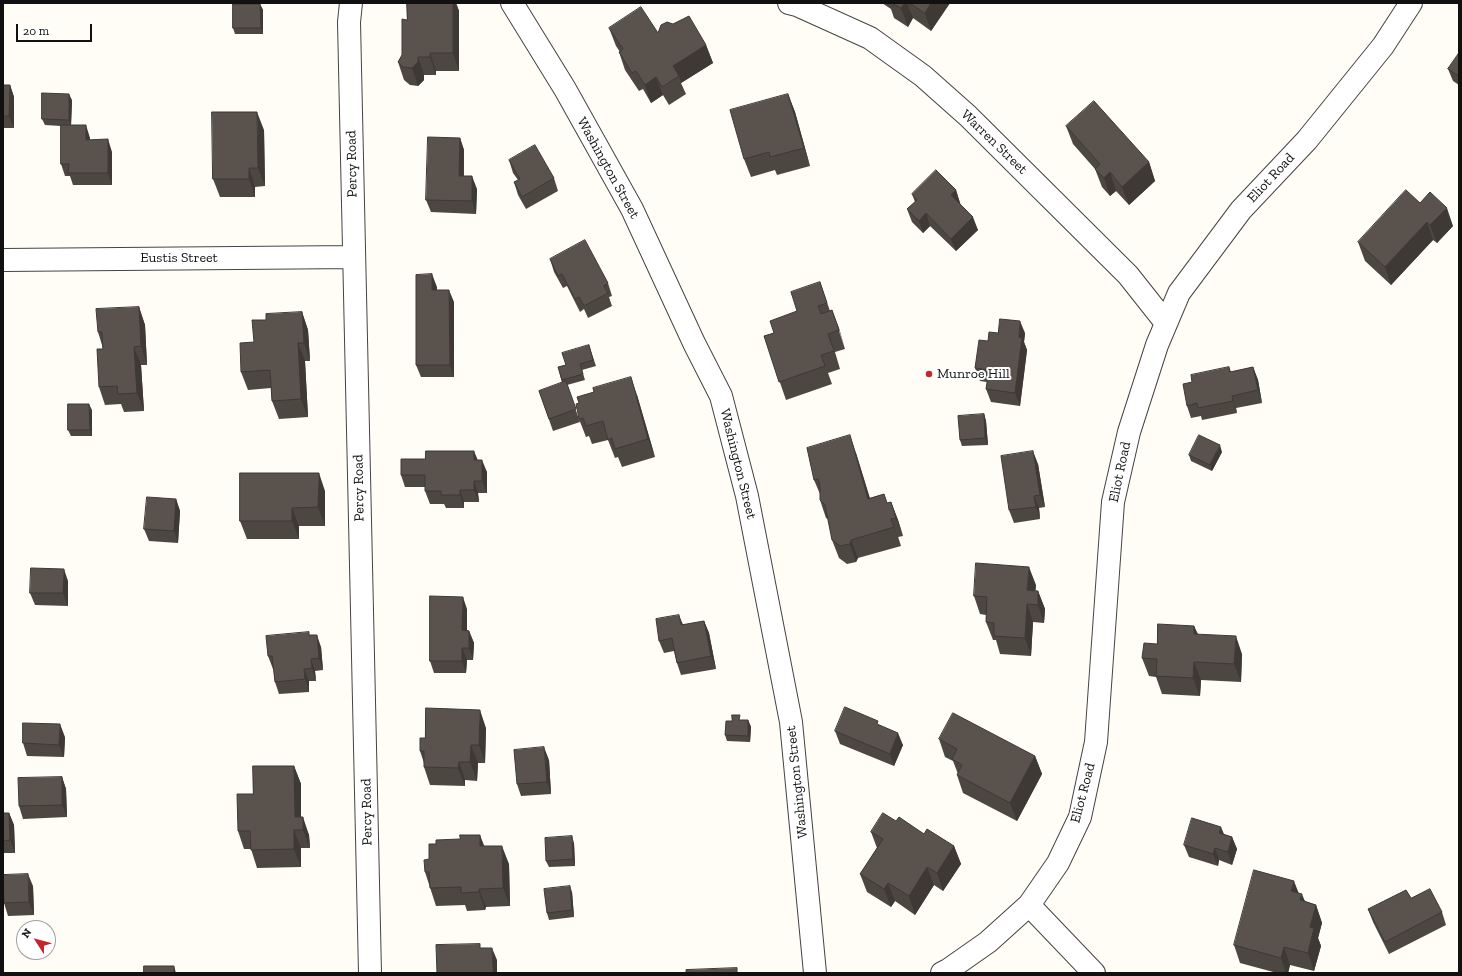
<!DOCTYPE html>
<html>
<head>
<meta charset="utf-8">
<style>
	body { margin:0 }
	#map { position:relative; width:1462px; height:976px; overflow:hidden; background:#fffdf5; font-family:"Zilla Slab",serif }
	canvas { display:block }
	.frame { position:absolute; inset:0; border:4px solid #111; pointer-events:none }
	.north { position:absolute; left:16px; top:920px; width:40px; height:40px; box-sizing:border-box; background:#fff; border:1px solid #a0a0a0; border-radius:50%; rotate:306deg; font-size:11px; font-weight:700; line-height:16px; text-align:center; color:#111 }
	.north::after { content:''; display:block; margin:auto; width:14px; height:18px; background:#c4262e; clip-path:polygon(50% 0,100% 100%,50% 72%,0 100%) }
	.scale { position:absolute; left:16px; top:24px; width:76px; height:18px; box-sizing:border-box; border:2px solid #111; border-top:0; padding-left:5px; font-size:12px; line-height:14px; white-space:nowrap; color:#111; -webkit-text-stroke:3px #fff; paint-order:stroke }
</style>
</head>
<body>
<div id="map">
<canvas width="1462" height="976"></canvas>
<div class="frame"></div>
<div class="north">N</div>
<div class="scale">20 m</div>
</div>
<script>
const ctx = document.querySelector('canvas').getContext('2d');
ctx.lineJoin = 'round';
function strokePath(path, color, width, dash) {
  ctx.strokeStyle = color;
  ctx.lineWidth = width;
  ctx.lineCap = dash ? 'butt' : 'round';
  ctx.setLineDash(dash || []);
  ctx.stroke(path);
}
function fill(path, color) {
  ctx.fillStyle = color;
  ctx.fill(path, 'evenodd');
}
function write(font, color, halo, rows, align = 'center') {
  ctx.font = font + ' "Zilla Slab",serif';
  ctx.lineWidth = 4;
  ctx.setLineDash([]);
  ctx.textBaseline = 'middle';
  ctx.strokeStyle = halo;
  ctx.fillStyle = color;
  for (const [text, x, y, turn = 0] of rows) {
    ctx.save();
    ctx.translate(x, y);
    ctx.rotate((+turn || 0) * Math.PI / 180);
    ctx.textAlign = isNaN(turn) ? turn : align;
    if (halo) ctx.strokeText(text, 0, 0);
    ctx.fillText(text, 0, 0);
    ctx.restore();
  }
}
const minor = new Path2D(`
	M 351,3 L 349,22 L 370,973
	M 512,3 L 565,89 L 632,209 L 694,343 L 721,396 L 747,496 L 791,722 L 815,973
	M 789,3 L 797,5 L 870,38 L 923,76 L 968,116 L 1128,275 L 1166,323
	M 3,260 L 354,257
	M 1029,905 L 1094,973
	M 942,973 L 948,970 L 988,942 L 1029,905 L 1058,863 L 1080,817 L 1096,742 L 1113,502 L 1129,432 L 1157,345 L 1179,293 L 1241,210 L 1307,140 L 1383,46 L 1411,3`);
strokePath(minor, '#444', 24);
strokePath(minor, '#fff', 22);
fill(new Path2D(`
	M 407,3 L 456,3 L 459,11 L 459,71 L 436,71 L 436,75 L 424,75 L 424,80 L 418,86 L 410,85 L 404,80 L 398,62 L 402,55 L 407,20 Z
	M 882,3 L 950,3 L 931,31 L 913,18 L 908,27 L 894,18 L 891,9 Z
	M 260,4 L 263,10 L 263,34 L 235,34 L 233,28 Z
	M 609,28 L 658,33 L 706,45 L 713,63 L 681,83 L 686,94 L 669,105 L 663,95 L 651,103 L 643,89 L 639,91 L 625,70 L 619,52 L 620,52 L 616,46 Z
	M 1459,53 L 1459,85 L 1453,81 L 1448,69 Z
	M 3,85 L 10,85 L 14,97 L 14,128 L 3,128 Z
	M 788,94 L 795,112 L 810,166 L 777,175 L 775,170 L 751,177 L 744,159 Z
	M 72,100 L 71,125 L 90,138 L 90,140 L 112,152 L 112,185 L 73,185 L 70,176 L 65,176 L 61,164 L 61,126 L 45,125 L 42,119 Z
	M 1066,126 L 1149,162 L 1155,181 L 1129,205 L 1116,191 L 1110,196 L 1102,187 L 1095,169 L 1073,144 Z
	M 264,130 L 265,186 L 255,187 L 255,197 L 220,197 L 213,179 Z
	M 460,138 L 464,150 L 464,176 L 477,189 L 476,214 L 431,212 L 426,200 Z
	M 509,160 L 554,178 L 558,191 L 526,209 L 518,195 L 514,182 L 518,180 L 513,173 Z
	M 956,190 L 960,203 L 978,230 L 956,251 L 930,226 L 923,233 L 912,222 L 907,209 L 915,202 L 912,194 Z
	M 1420,203 L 1453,226 L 1437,243 L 1433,240 L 1391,285 L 1365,261 L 1358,242 Z
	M 550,259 L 608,283 L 612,296 L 609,297 L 612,306 L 588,318 L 584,309 L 580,312 L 567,286 L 563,288 L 554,272 Z
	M 820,282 L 830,311 L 832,310 L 845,349 L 835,352 L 840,369 L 828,373 L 832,384 L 786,400 L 764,336 L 774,333 L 797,311 Z
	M 437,287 L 437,290 L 454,302 L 454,377 L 421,377 L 416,365 Z
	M 139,307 L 145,325 L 147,365 L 141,365 L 144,411 L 124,412 L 121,404 L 105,405 L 99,387 L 103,349 L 102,345 L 98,332 Z
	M 302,312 L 308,330 L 310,361 L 305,361 L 308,417 L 279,419 L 272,401 L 271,388 L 248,390 L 241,372 L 254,342 L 266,320 Z
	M 998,333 L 1025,333 L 1024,342 L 1027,350 L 1020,406 L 991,402 L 986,389 L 987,382 L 980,381 L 975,368 L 988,341 Z
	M 589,345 L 596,366 L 582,370 L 585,380 L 567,385 L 580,422 L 553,431 L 539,391 L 562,383 L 558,367 L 566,365 Z
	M 1229,367 L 1231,372 L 1253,367 L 1258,380 L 1262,403 L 1236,408 L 1237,413 L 1202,420 L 1201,416 L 1191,418 L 1187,406 L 1192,382 Z
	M 637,395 L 655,457 L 622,467 L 618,457 L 615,458 L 608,440 L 592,444 L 589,436 L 586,437 L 579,419 Z
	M 92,410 L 92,436 L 71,436 L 68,430 Z
	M 984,414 L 986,421 L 988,445 L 962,446 L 960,440 Z
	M 1222,452 L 1212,471 L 1191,461 L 1189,455 Z
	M 856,453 L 870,498 L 884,494 L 887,503 L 891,502 L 898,520 L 903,536 L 898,537 L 901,546 L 858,558 L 856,562 L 847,564 L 839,558 L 832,540 L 828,519 L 826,518 L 820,500 L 820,494 L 814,480 Z
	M 478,460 L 487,472 L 487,493 L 478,493 L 479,502 L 464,502 L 464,508 L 446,508 L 444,504 L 430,504 L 425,491 L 425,487 L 405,487 L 401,475 Z
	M 1038,464 L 1045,507 L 1039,508 L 1040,519 L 1014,523 L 1009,510 Z
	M 325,491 L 325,526 L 299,526 L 299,539 L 247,539 L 240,521 Z
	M 176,499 L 180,511 L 178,543 L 149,541 L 144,529 Z
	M 68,581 L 68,606 L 35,605 L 30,593 Z
	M 1036,585 L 1035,591 L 1038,591 L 1045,609 L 1044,623 L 1033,622 L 1031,656 L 1000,654 L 996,640 L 993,640 L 986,622 L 986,615 L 980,614 L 974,596 Z
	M 467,609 L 467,630 L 469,631 L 474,643 L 473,660 L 467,660 L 466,673 L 434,673 L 430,661 Z
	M 704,621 L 709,633 L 716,669 L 681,675 L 677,663 L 674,651 L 664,653 L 659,641 L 683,625 Z
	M 1194,626 L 1198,634 L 1242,654 L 1241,682 L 1201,680 L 1200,696 L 1162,694 L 1156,677 L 1149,676 L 1142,658 L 1157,644 Z
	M 310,635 L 321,647 L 323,670 L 315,671 L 316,681 L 309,681 L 309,692 L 279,694 L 275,682 L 274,669 L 273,669 L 268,656 Z
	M 741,720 L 748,720 L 751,727 L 750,742 L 727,741 L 725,735 L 732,721 Z
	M 880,725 L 903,745 L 894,766 L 840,744 L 835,731 Z
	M 486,728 L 485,763 L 478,763 L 477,781 L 465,780 L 465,786 L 430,785 L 424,767 L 424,763 L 420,751 L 425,738 Z
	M 65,737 L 64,757 L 27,756 L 23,743 Z
	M 939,739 L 1035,756 L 1042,774 L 1017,821 L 963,793 L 957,775 L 958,774 L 953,761 L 945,757 Z
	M 549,760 L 551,794 L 521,796 L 517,784 Z
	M 294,766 L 301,784 L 301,817 L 309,835 L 310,848 L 301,848 L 301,867 L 257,868 L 251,849 L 244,849 L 238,831 L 253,794 Z
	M 62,777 L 66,789 L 67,817 L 23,819 L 19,806 Z
	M 3,813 L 9,813 L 14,825 L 15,853 L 3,853 Z
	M 896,821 L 924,834 L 954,846 L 961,864 L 943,891 L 934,885 L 915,915 L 895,901 L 891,907 L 867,892 L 860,874 L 877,848 L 871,832 Z
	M 1224,834 L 1232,837 L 1237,849 L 1232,865 L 1219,860 L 1218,866 L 1189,857 L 1184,845 Z
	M 574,843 L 575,866 L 549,867 L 546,861 Z
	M 484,846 L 509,864 L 510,906 L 486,907 L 485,910 L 467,911 L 465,905 L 436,906 L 425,872 L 429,859 Z
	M 33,886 L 34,915 L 8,916 L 4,903 Z
	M 572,892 L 574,917 L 549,920 L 547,913 Z
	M 1299,893 L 1305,901 L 1316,905 L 1322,923 L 1318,938 L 1321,946 L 1314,971 L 1290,965 L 1288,973 L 1277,973 L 1240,963 L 1234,945 Z
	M 1411,898 L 1442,912 L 1446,925 L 1389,954 L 1373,922 L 1368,909 Z`), '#4d4742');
fill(new Path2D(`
	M 453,3 L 456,3 L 459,11 L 459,71 L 453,53 Z
	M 905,3 L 907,3 L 913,18 L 908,27 L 901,8 Z
	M 931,3 L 950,3 L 931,31 L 925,13 Z
	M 260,4 L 263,10 L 263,34 L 261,28 Z
	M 706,45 L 713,63 L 681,83 L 679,76 L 673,66 Z
	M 430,53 L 436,71 L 436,75 L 430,57 Z
	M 418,57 L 424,75 L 424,80 L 418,86 L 412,68 Z
	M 656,77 L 663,95 L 651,103 L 645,85 Z
	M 10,85 L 14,97 L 14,128 L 9,116 Z
	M 69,94 L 72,100 L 71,126 L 69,120 Z
	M 788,94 L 795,112 L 810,166 L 804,148 Z
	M 257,112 L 264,130 L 265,186 L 258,168 Z
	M 86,125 L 90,138 L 90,152 L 86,140 Z
	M 460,138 L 464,150 L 463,188 L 459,176 Z
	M 108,139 L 112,152 L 112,185 L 108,173 Z
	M 1149,162 L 1155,181 L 1129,205 L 1122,187 Z
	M 249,168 L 255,187 L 255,197 L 249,179 Z
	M 1110,172 L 1116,191 L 1110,196 L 1104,178 Z
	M 472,176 L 477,189 L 476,214 L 472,201 Z
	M 956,190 L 960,203 L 956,207 L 951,195 Z
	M 1447,208 L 1453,226 L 1437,243 L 1430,225 Z
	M 926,213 L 930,226 L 923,233 L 919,221 Z
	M 973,217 L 978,230 L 956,251 L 951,239 Z
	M 1427,222 L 1433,240 L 1391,285 L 1385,267 Z
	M 432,274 L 437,287 L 437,302 L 432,290 Z
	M 449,290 L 454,302 L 454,377 L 450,365 Z
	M 139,307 L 145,325 L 147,365 L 141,346 Z
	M 832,310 L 839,328 L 845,349 L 839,330 Z
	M 302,312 L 308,330 L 310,361 L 304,343 Z
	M 1020,321 L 1025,333 L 1024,342 L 1027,350 L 1020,406 L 1015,393 L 1019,337 Z
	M 298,343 L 305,361 L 308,417 L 301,399 Z
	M 134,347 L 141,365 L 144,411 L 137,393 Z
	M 1253,367 L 1258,380 L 1262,403 L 1258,390 Z
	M 631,377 L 637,395 L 655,457 L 648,439 Z
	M 1232,396 L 1236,408 L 1237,413 L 1233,401 Z
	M 89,404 L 92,410 L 92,436 L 90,430 Z
	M 984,414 L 986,421 L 988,445 L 985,438 Z
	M 850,435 L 856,453 L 875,517 L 868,499 Z
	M 1220,445 L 1222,452 L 1212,471 L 1210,465 Z
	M 474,451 L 479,463 L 474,460 Z
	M 1033,451 L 1038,464 L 1045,507 L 1040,495 Z
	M 482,460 L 487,472 L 487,493 L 482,481 Z
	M 319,473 L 325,491 L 325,526 L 318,507 Z
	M 474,481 L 478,493 L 479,502 L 474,490 Z
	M 460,490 L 464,502 L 464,508 L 460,495 Z
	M 1034,496 L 1039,508 L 1040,519 L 1036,507 Z
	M 176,499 L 180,511 L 178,543 L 174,531 Z
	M 891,502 L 898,520 L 903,536 L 896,518 Z
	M 292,508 L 299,526 L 299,539 L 292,521 Z
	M 891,519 L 898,537 L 901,546 L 894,527 Z
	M 851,540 L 858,558 L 856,562 L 850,544 Z
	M 1029,567 L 1036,585 L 1034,604 L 1027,590 Z
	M 64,569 L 68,581 L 68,606 L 63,593 Z
	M 1038,591 L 1045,609 L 1044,623 L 1038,605 Z
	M 463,597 L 467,609 L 467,643 L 462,630 Z
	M 1027,604 L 1033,622 L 1031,656 L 1025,638 Z
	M 679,615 L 684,627 L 681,625 Z
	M 704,621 L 709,633 L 716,669 L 711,656 Z
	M 1194,626 L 1201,644 L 1194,634 Z
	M 469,631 L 474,643 L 473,660 L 469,648 Z
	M 317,635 L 321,647 L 323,670 L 319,658 Z
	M 1236,636 L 1242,654 L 1241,682 L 1234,664 Z
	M 462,648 L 467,660 L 466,673 L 462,661 Z
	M 311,659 L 315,671 L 316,681 L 312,668 Z
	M 1194,662 L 1201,680 L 1200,696 L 1193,678 Z
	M 304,669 L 309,681 L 309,692 L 305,679 Z
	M 480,710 L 486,728 L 485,763 L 479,745 Z
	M 748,720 L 751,727 L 750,742 L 748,736 Z
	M 60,724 L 65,737 L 64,757 L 59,745 Z
	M 898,733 L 903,745 L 894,766 L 890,754 Z
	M 471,745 L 478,763 L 477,781 L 470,762 Z
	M 544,747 L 549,760 L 551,794 L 547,782 Z
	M 1035,756 L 1042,774 L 1017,821 L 1010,803 Z
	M 459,762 L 465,780 L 465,786 L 458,768 Z
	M 294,766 L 301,784 L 301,830 L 295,817 Z
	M 62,777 L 66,789 L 67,817 L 62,805 Z
	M 9,813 L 14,825 L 15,853 L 10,840 Z
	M 303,817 L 309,835 L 310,848 L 303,830 Z
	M 1221,827 L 1226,839 L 1219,833 Z
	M 294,830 L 301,848 L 301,867 L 294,849 Z
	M 480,835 L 487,853 L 480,846 Z
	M 572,836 L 574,843 L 575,866 L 573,859 Z
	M 1232,837 L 1237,849 L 1232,865 L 1228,852 Z
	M 502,846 L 509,864 L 510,906 L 503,888 Z
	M 954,846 L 961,864 L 943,891 L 937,873 Z
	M 1215,848 L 1219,860 L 1218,866 L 1213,854 Z
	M 927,867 L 934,885 L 915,915 L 909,896 Z
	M 28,874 L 33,886 L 34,915 L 29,902 Z
	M 1294,881 L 1301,899 L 1291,891 Z
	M 888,883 L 895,901 L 891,907 L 884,889 Z
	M 570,886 L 572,892 L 574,917 L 572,910 Z
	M 479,889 L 486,907 L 485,910 L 479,892 Z
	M 1302,894 L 1309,912 L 1300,900 Z
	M 1316,905 L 1322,923 L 1318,938 L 1321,946 L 1314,971 L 1308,953 L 1310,927 Z
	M 1284,947 L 1290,965 L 1288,973 L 1286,973 L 1281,958 Z
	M 492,948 L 497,960 L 497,973 L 493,973 Z
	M 174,966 L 176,973 L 174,973 Z`), '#3f3936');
const building = new Path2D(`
	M 407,3 L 453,3 L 453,53 L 430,53 L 430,57 L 418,57 L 418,62 L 412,68 L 403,67 L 398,62 L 402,55 L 402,19 L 407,20 Z
	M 892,3 L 905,3 L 901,8 Z
	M 910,3 L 931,3 L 925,13 Z
	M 233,4 L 260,4 L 261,28 L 233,28 Z
	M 641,7 L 658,33 L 661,25 L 667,22 L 673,24 L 689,16 L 706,45 L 673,66 L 679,76 L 662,87 L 656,77 L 645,85 L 636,71 L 632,73 L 619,52 L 623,49 L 609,28 Z
	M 1459,53 L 1459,76 L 1448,69 Z
	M 3,85 L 10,85 L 9,116 L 3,116 Z
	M 42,93 L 69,94 L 69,120 L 42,119 Z
	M 788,94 L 804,148 L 770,157 L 769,152 L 744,159 L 730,110 Z
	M 1094,101 L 1149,162 L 1122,187 L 1110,172 L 1104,178 L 1095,169 L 1100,164 L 1066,126 Z
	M 212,112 L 257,112 L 258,168 L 249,168 L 249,179 L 213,179 Z
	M 61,125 L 86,125 L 86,140 L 108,139 L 108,173 L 68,173 L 69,164 L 61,164 Z
	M 428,137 L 460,138 L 459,176 L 472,176 L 472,201 L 426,200 Z
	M 535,145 L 554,178 L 522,197 L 514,182 L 520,179 L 509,160 Z
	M 936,170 L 956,190 L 951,195 L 973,217 L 951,239 L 926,213 L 919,221 L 907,209 L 917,200 L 912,194 Z
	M 1406,190 L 1420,203 L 1430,192 L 1447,208 L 1430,225 L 1427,222 L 1385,267 L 1358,242 Z
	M 585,240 L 608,283 L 604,286 L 608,293 L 584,306 L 579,297 L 575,299 L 562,274 L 558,276 L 550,259 Z
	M 432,274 L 432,290 L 449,290 L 450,365 L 416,365 L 416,275 Z
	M 820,282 L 827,303 L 818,306 L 821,314 L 832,310 L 839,330 L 828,334 L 834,351 L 821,355 L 825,366 L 779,382 L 764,336 L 774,333 L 770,321 L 797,311 L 791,292 Z
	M 139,307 L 141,346 L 134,347 L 137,393 L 118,394 L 117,386 L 99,387 L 97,349 L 103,349 L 102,332 L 98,332 L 96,309 Z
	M 302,312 L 304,343 L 298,343 L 301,399 L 272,401 L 270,370 L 241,372 L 240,343 L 254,342 L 252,320 L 266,320 L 266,314 Z
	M 1000,319 L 1020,321 L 1019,337 L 1022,338 L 1015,393 L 986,389 L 989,370 L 975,368 L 979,340 L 988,341 L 989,332 L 998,333 Z
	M 589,345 L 593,360 L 580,364 L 583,374 L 562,380 L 558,367 L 566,365 L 562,353 Z
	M 1229,367 L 1230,372 L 1253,367 L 1258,390 L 1232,396 L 1233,401 L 1198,408 L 1197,403 L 1187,406 L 1183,384 L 1192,382 L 1191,375 Z
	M 631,377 L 648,439 L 615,449 L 612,438 L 608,440 L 603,421 L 586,426 L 583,418 L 579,419 L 576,404 L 579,403 L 577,397 L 594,392 L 593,388 Z
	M 566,381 L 576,409 L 549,419 L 539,391 Z
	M 68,404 L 89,404 L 90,430 L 68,430 Z
	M 984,414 L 985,438 L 960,440 L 958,416 Z
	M 850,435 L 868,499 L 884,494 L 887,503 L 891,502 L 896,518 L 891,519 L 894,527 L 851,540 L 850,544 L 840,546 L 832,540 L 825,505 L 820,500 L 820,486 L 818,479 L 814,480 L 807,448 Z
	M 1199,435 L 1220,445 L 1210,465 L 1189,455 Z
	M 426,451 L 474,451 L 474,460 L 482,460 L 482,481 L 474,481 L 474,490 L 460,490 L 460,495 L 441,495 L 441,491 L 425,491 L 425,475 L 401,475 L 401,459 L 425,459 Z
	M 1033,451 L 1040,495 L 1034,496 L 1036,507 L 1009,510 L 1001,456 Z
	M 240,473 L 319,473 L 318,507 L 292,508 L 292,521 L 240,521 Z
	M 147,497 L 176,499 L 174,531 L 144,529 Z
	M 976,563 L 1029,567 L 1027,590 L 1038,591 L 1038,605 L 1027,604 L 1025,638 L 994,636 L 994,623 L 986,622 L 987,597 L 974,596 Z
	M 31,568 L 64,569 L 63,593 L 30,593 Z
	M 430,596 L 463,597 L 462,630 L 469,631 L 469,648 L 462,648 L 462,661 L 430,661 Z
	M 679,615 L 681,625 L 704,621 L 711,656 L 677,663 L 672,638 L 659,641 L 656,619 Z
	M 1158,624 L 1194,626 L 1194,634 L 1236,636 L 1234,664 L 1194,662 L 1193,678 L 1156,676 L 1157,659 L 1142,658 L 1144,643 L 1157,644 Z
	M 309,632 L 309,635 L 317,635 L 319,658 L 311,659 L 312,668 L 304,669 L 305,679 L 275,682 L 272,656 L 268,656 L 266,636 Z
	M 845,707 L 878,721 L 877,724 L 898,733 L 890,754 L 835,731 Z
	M 426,708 L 480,710 L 479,745 L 471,745 L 470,762 L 459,762 L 458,768 L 424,767 L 424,751 L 420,751 L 420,738 L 425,738 Z
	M 953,713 L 1035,756 L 1010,803 L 957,775 L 962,765 L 952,759 L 957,749 L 939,739 Z
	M 732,715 L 740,715 L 739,720 L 748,720 L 748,736 L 725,735 L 726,721 L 732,721 Z
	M 23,723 L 60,724 L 59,745 L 23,743 Z
	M 544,747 L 547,782 L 517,784 L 514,750 Z
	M 253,766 L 294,766 L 295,817 L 303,817 L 303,830 L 294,830 L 294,849 L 251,850 L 250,831 L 238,831 L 237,794 L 253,794 Z
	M 62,777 L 62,805 L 19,806 L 18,778 Z
	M 3,813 L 9,813 L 10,840 L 3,841 Z
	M 883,813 L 896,821 L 899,817 L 924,834 L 927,829 L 954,846 L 937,873 L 927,867 L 909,896 L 888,883 L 884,889 L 860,874 L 883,839 L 871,832 Z
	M 1192,818 L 1221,827 L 1219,833 L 1232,837 L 1228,852 L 1215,848 L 1213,854 L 1184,845 Z
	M 460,835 L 480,835 L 480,846 L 502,846 L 503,888 L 479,889 L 479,892 L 461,893 L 461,887 L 430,888 L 429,872 L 425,872 L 424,860 L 429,859 L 429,844 L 436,844 L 436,840 L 460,839 Z
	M 572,836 L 573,859 L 546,861 L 545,838 Z
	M 1254,870 L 1294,881 L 1291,891 L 1302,894 L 1300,900 L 1316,905 L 1310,927 L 1314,928 L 1308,953 L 1284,947 L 1281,958 L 1234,945 Z
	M 28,874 L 29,902 L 4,903 L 3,875 Z
	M 570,886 L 572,910 L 547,913 L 544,889 Z
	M 1430,889 L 1442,912 L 1385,942 L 1368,909 L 1406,890 L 1411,898 Z
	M 480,944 L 480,948 L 492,948 L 493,973 L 437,973 L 436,945 Z
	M 144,966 L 174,966 L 174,973 L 144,973 Z
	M 737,968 L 737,973 L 686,973 L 686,970 Z`);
fill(building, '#5a524d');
strokePath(building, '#3f3936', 1);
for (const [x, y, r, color] of [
	[929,374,4,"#c4262e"]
]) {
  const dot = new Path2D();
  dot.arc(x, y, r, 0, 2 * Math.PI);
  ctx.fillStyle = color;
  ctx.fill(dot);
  strokePath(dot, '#fff', 1.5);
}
write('14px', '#111', '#fff', [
	["Warren Street",994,142,44],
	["Percy Road",352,164,-91],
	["Washington Street",608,168,61],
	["Eliot Road",1271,178,-47],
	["Eustis Street",179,258],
	["Washington Street",738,464,76],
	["Eliot Road",1120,472,-78],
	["Percy Road",359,488,-91],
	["Washington Street",797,782,-96],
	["Eliot Road",1083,793,-75],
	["Percy Road",367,812,-91]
]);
write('14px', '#111', '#fff', [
	["Munroe Hill",937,374]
], 'left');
</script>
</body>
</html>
